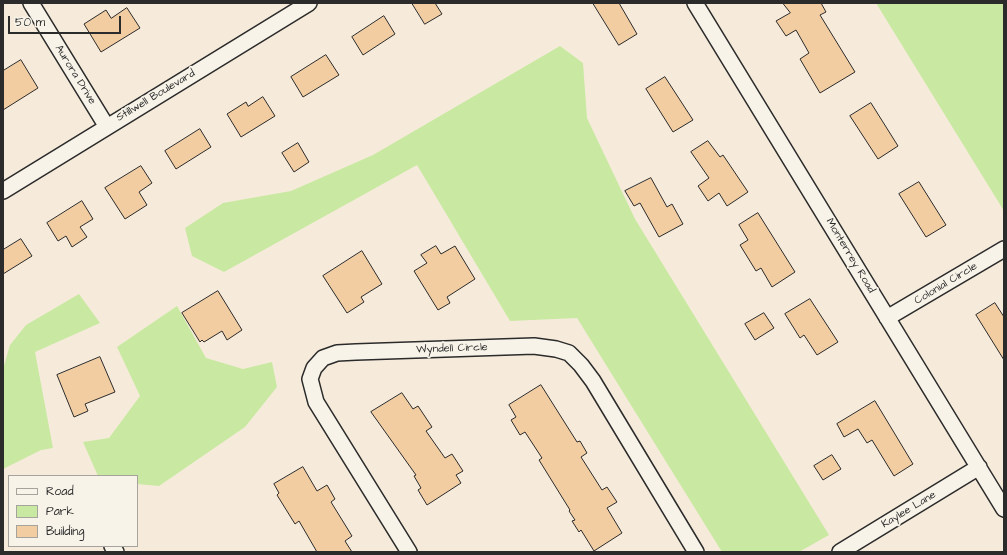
<!DOCTYPE html>
<html>
<head>
<meta charset="utf-8">
<style>
	body { margin:0 }
	#map { position:relative; width:1007px; height:555px; overflow:hidden; background:#f6ebda; font-family:"Architects Daughter",sans-serif }
	canvas { display:block }
	.frame { position:absolute; inset:0; border:4px solid #2b2b2b; pointer-events:none }
	.legend { position:absolute; left:8px; top:475px; width:130px; height:72px; box-sizing:border-box; background:#f7f3e8; border:1px solid #a5a39c; margin:0; padding:5px 7px; list-style:none; font-size:12px; color:#2b2b2b }
	.legend li { display:flex; align-items:center; gap:8px; height:20px }
	.legend b { width:20px; border:1px solid #a5a39c }
	.scale { position:absolute; left:8px; top:16px; width:113px; height:18px; box-sizing:border-box; border:2px solid #2b2b2b; border-top:0; padding-left:5px; font-size:12px; line-height:14px; white-space:nowrap; color:#2b2b2b; -webkit-text-stroke:3px #f7f3e8; paint-order:stroke }
</style>
</head>
<body>
<div id="map">
<canvas width="1007" height="555"></canvas>
<div class="frame"></div>
<ul class="legend">
<li><b style="height:5px;background:#f7f3e8"></b>Road</li>
<li><b style="height:11px;background:#c9e9a2"></b>Park</li>
<li><b style="height:11px;background:#f2cda2"></b>Building</li>
</ul>
<div class="scale">50 m</div>
</div>
<script>
const ctx = document.querySelector('canvas').getContext('2d');
ctx.lineJoin = 'round';
function fill(path, color) {
  ctx.fillStyle = color;
  ctx.fill(path, 'evenodd');
}
function strokePath(path, color, width, dash) {
  ctx.strokeStyle = color;
  ctx.lineWidth = width;
  ctx.lineCap = dash ? 'butt' : 'round';
  ctx.setLineDash(dash || []);
  ctx.stroke(path);
}
function write(font, color, halo, rows, align = 'center') {
  ctx.font = font + ' "Architects Daughter",sans-serif';
  ctx.lineWidth = 3.5;
  ctx.setLineDash([]);
  ctx.textBaseline = 'middle';
  ctx.strokeStyle = halo;
  ctx.fillStyle = color;
  for (const [text, x, y, turn = 0] of rows) {
    ctx.save();
    ctx.translate(x, y);
    ctx.rotate((+turn || 0) * Math.PI / 180);
    ctx.textAlign = isNaN(turn) ? turn : align;
    if (halo) ctx.strokeText(text, 0, 0);
    ctx.fillText(text, 0, 0);
    ctx.restore();
  }
}
fill(new Path2D(`
	M 876,3 L 1004,3 L 1004,211 Z
	M 560,46 L 583,63 L 587,118 L 635,219 L 829,535 L 799,552 L 722,552 L 577,318 L 510,321 L 417,165 L 224,272 L 192,256 L 185,228 L 223,203 L 291,191 L 373,155 Z
	M 79,294 L 100,323 L 35,352 L 53,448 L 41,450 L 3,469 L 3,369 L 10,345 L 26,325 Z
	M 177,306 L 206,358 L 243,369 L 272,362 L 277,387 L 245,427 L 159,486 L 137,484 L 137,476 L 98,476 L 83,442 L 109,438 L 140,396 L 117,347 Z`), '#c9e9a2');
const building = new Path2D(`
	M 412,3 L 435,3 L 442,14 L 425,24 Z
	M 593,3 L 619,3 L 637,34 L 619,45 Z
	M 783,3 L 821,3 L 826,12 L 820,15 L 855,72 L 820,93 L 800,59 L 809,53 L 796,30 L 786,36 L 776,21 L 790,13 Z
	M 127,8 L 140,28 L 101,52 L 84,24 L 106,10 L 111,18 Z
	M 384,16 L 395,34 L 363,55 L 352,37 Z
	M 326,55 L 339,75 L 303,97 L 291,77 Z
	M 21,60 L 38,88 L 3,110 L 3,71 Z
	M 665,77 L 693,120 L 673,132 L 646,89 Z
	M 263,97 L 275,116 L 241,137 L 227,114 L 246,102 L 248,106 Z
	M 871,103 L 898,146 L 878,159 L 850,116 Z
	M 200,129 L 211,147 L 176,169 L 165,151 Z
	M 708,141 L 720,157 L 723,155 L 748,192 L 727,206 L 719,193 L 708,201 L 698,186 L 709,178 L 691,152 Z
	M 298,143 L 309,162 L 294,172 L 282,153 Z
	M 141,166 L 152,183 L 139,192 L 147,205 L 125,219 L 105,188 Z
	M 651,178 L 667,207 L 672,204 L 683,224 L 659,237 L 640,203 L 634,206 L 625,191 Z
	M 919,182 L 946,225 L 926,237 L 899,194 Z
	M 82,201 L 93,219 L 80,227 L 87,237 L 72,247 L 66,236 L 58,241 L 47,223 Z
	M 758,213 L 795,272 L 772,287 L 761,268 L 756,271 L 740,245 L 748,240 L 739,225 Z
	M 21,239 L 32,256 L 3,274 L 3,250 Z
	M 436,246 L 441,254 L 455,246 L 475,279 L 447,297 L 450,303 L 438,310 L 414,271 L 427,263 L 421,255 Z
	M 362,251 L 382,284 L 361,297 L 364,302 L 347,313 L 323,276 Z
	M 218,291 L 242,330 L 227,340 L 222,331 L 204,342 L 202,340 L 200,342 L 182,313 Z
	M 810,299 L 838,342 L 817,355 L 804,335 L 800,338 L 785,314 Z
	M 995,303 L 1004,317 L 1004,360 L 976,315 Z
	M 764,313 L 774,328 L 755,340 L 745,324 Z
	M 100,357 L 115,392 L 85,404 L 88,411 L 74,417 L 57,375 Z
	M 541,385 L 577,442 L 580,441 L 587,453 L 581,457 L 602,490 L 607,487 L 617,502 L 607,508 L 622,533 L 594,551 L 581,530 L 579,532 L 572,521 L 575,520 L 569,511 L 570,510 L 539,460 L 542,458 L 525,432 L 520,435 L 511,420 L 516,417 L 509,405 Z
	M 402,393 L 413,409 L 418,406 L 432,427 L 426,431 L 445,458 L 452,454 L 463,471 L 456,475 L 461,483 L 427,505 L 418,490 L 421,488 L 414,476 L 416,475 L 371,412 Z
	M 875,401 L 913,464 L 894,476 L 872,440 L 867,443 L 858,429 L 844,437 L 837,424 Z
	M 832,455 L 841,469 L 823,480 L 814,466 Z
	M 303,467 L 317,491 L 327,485 L 335,499 L 331,502 L 352,536 L 345,541 L 352,552 L 317,552 L 299,521 L 295,524 L 277,495 L 279,493 L 274,484 Z`);
fill(building, '#f2cda2');
strokePath(building, '#2b2b2b', 1);
const minor = new Path2D(`
	M 31,3 L 107,127
	M 695,3 L 1004,509
	M 3,191 L 309,3
	M 887,318 L 1004,249
	M 112,546 L 116,552
	M 409,552 L 316,402 L 310,379 L 314,368 L 323,358 L 337,353 L 356,352 L 534,346 L 556,349 L 569,353 L 581,365 L 593,381 L 696,552
	M 840,552 L 979,467`);
strokePath(minor, '#2b2b2b', 18);
strokePath(minor, '#f7f3e8', 15);
write('11px', '#2b2b2b', '#f7f3e8', [
	["Aurora Drive",75,75,58],
	["Stillwell Boulevard",156,96,-31],
	["Monterrey Road",850,256,59],
	["Colonial Circle",946,284,-31],
	["Wyndell Circle",452,349,-2],
	["Kaylee Lane",909,510,-31]
]);
</script>
</body>
</html>
